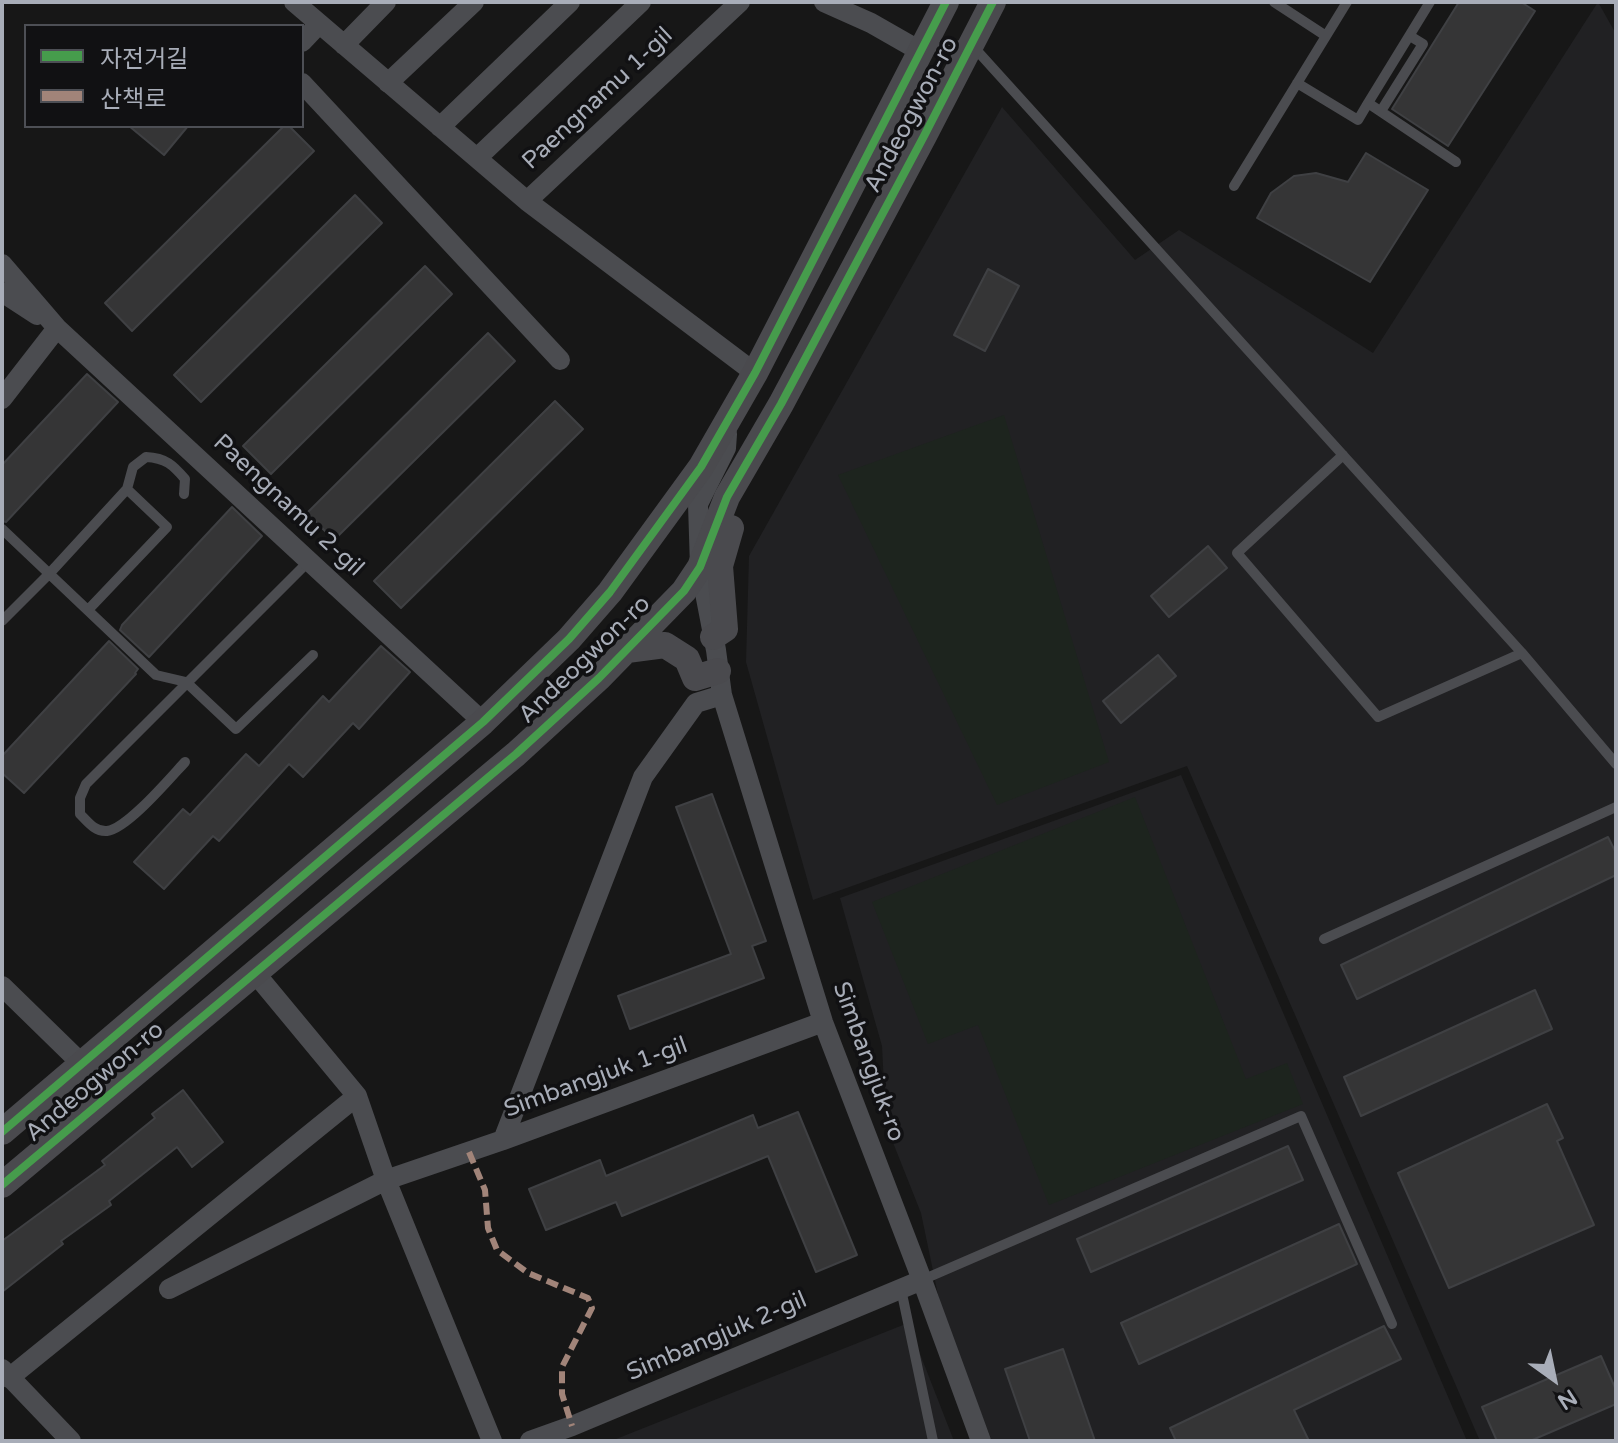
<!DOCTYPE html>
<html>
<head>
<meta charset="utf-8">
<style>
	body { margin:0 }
	#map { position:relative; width:1618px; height:1443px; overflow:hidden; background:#171717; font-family:"Varela Round","Noto Sans KR",sans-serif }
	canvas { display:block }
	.frame { position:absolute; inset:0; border:4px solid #a8adb8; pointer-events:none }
	.legend { position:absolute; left:24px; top:24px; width:280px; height:104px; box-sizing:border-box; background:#111113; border:2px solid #4d4f55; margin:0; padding:10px 14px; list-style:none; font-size:24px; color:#a8adb8 }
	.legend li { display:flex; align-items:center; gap:16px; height:40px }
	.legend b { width:40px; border:2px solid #4d4f55 }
	.north { position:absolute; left:1514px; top:1339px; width:80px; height:80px; -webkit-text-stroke:6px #111113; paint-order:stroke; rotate:147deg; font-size:22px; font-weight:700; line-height:32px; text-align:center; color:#a8adb8 }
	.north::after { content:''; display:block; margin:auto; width:28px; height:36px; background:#a8adb8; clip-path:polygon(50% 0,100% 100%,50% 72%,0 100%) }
</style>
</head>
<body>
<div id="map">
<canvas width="1618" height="1443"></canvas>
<div class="frame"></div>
<ul class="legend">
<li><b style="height:10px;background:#469c4c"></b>자전거길</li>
<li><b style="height:10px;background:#a18479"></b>산책로</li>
</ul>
<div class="north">N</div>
</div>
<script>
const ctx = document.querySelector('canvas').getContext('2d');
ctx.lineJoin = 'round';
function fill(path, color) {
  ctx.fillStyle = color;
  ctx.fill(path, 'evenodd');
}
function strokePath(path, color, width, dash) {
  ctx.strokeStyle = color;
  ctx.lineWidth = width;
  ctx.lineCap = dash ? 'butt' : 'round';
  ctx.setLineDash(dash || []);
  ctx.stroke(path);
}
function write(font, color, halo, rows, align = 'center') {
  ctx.font = font + ' "Varela Round",sans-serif';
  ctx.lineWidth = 7;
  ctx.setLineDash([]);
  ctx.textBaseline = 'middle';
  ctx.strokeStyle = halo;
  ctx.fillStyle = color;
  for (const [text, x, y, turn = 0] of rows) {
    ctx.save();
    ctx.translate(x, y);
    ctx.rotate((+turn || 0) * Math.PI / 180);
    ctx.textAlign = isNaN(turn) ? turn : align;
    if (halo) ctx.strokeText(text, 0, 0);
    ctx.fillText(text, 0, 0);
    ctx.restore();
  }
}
fill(new Path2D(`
	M 1598,2 L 1616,34 L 1616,1441 L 1480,1441 L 1187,766 L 813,900 L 746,662 L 749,556 L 1002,107 L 1135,260 L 1179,230 L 1373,353 Z
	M 1181,775 L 1467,1441 L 992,1441 L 942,1314 L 921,1213 L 886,1125 L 882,1046 L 840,898 Z
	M 908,1323 L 954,1441 L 611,1441 Z`), '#212123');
fill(new Path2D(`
	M 1004,415 L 1109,762 L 997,805 L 838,475 Z
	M 1135,797 L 1246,1079 L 1287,1063 L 1303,1104 L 1049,1205 L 978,1025 L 928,1044 L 872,902 Z`), '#1d241e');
const building = new Path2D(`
	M 1459,2 L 1521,2 L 1535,11 L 1448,146 L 1392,109 Z
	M 129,126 L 188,126 L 164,155 Z
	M 284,126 L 289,126 L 314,151 L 132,331 L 105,303 Z
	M 1366,153 L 1428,190 L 1370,282 L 1257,218 L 1271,193 L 1294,176 L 1316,173 L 1348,182 Z
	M 355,195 L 382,223 L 201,402 L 174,375 Z
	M 425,266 L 452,294 L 271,474 L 243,446 Z
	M 988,269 L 1019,286 L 985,351 L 954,335 Z
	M 488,333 L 515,361 L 334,540 L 307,513 Z
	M 87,374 L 118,402 L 6,522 L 2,521 L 2,465 Z
	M 555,401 L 583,429 L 401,608 L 374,581 Z
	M 232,507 L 262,536 L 149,657 L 120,630 L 122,625 Z
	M 1208,546 L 1227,568 L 1169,617 L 1151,596 Z
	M 109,641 L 138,669 L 135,673 L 136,674 L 24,793 L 2,773 L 2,756 Z
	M 381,646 L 410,672 L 359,729 L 353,723 L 303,777 L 289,764 L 219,841 L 213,836 L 164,889 L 134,862 L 183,809 L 190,815 L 246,754 L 259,766 L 323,696 L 329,702 Z
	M 1158,655 L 1176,676 L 1121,723 L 1103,701 Z
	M 712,794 L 766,941 L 752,946 L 764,978 L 630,1029 L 618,996 L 731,954 L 676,807 Z
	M 1608,837 L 1616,853 L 1616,875 L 1357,999 L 1341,965 Z
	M 1535,990 L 1552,1029 L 1361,1116 L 1344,1077 Z
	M 183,1090 L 223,1142 L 192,1167 L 177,1147 L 109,1201 L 111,1205 L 61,1241 L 63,1244 L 2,1292 L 2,1241 L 105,1165 L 102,1161 L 155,1118 L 152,1114 Z
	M 1547,1104 L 1563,1138 L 1557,1141 L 1594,1225 L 1449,1288 L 1398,1173 Z
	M 798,1112 L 857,1255 L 816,1272 L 768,1156 L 622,1216 L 616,1202 L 546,1230 L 529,1189 L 600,1160 L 606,1176 L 753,1115 L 758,1128 Z
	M 1288,1146 L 1303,1180 L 1091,1272 L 1077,1239 Z
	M 1339,1224 L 1357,1264 L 1139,1364 L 1121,1323 Z
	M 1384,1326 L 1401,1359 L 1294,1410 L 1309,1441 L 1176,1441 L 1170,1428 Z
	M 1063,1349 L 1095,1441 L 1030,1441 L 1005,1369 Z
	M 1601,1356 L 1616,1390 L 1616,1404 L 1530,1441 L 1497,1441 L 1482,1407 Z`);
fill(building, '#353536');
strokePath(building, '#3f4043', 2);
strokePath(new Path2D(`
	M 1274,2 L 1326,36
	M 1430,2 L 1368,103 L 1456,162
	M 924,50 L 971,44 L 1522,653 L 1616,764
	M 1297,83 L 1358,120 L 1368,103
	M 1381,111 L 1423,44 L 1410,36
	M 1234,186 L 1347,2
	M 1343,455 L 1237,553 L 1378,717 L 1522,653
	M 2,529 L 156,675 L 186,682 L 236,729 L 313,655
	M 88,610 L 167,527 L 127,489
	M 2,621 L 49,574 L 127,489 L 133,467 L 146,457 C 166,458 173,465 185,479 L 184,494
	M 185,762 C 170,778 127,829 107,831 C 95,832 88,822 80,814 L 80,798 L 86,784 L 309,561
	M 1324,939 L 1616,807
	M 922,1280 L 1301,1116 L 1392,1324
	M 901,1289 L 933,1441`), '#4b4c50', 10);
strokePath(new Path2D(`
	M 294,2 L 527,201 L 755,373
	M 824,2 L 871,23 L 920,51
	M 302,42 L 319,24
	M 344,45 L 386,2
	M 302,83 L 560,360
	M 388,83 L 474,2
	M 440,127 L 570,2
	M 477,158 L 641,2
	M 527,201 L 740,2
	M 2,264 L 57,328 L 483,722
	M 2,292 L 37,315
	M 2,399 L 57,328
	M 727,434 L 726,448 L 698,504 L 700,567 L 716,650 L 722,695 L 823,1022 L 922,1280 L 981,1441
	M 255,973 L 357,1096 L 386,1180 L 492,1441
	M 2,986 L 82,1064 L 111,1095
	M 503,1140 L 643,777 L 696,703 L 722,695
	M 169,1289 L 386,1180 L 503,1140 L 823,1022
	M 2,1369 L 71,1441
	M 9,1378 L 357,1096
	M 530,1441 L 572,1426 L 922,1280`), '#4b4c50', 20);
strokePath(new Path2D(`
	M 713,637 L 725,629 L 720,566 L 731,528
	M 627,650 L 665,645 L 687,659 L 695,678 L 718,671
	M 2,1132 L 483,722 L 569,639 L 610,592 L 701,467 L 755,373 L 946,2
	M 2,1185 L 516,754 L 599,678 L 684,591 L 700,567 L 727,497 L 781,404 L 924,136 L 993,2`), '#4a4a4e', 26);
strokePath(new Path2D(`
	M 469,1152 L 485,1190 L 488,1228 L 497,1250 L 528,1273 L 588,1298 L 592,1308 L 562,1367 L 562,1394 L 572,1426`), '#a18479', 6, [12, 6]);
strokePath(new Path2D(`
	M 2,1132 L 483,722 L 569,639 L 610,592 L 701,467 L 755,373 L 946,2
	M 2,1185 L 516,754 L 599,678 L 684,591 L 700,567 L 727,497 L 781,404 L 924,136 L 993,2`), '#469c4c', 8);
write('24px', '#a8adb8', '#111113', [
	["Paengnamu 1-gil",598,99,-43],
	["Andeogwon-ro",912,115,-62],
	["Paengnamu 2-gil",288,506,43],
	["Andeogwon-ro",585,660,-44],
	["Simbangjuk-ro",868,1062,70],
	["Simbangjuk 1-gil",596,1078,-20],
	["Andeogwon-ro",95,1082,-40],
	["Simbangjuk 2-gil",717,1337,-23]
]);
</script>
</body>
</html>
